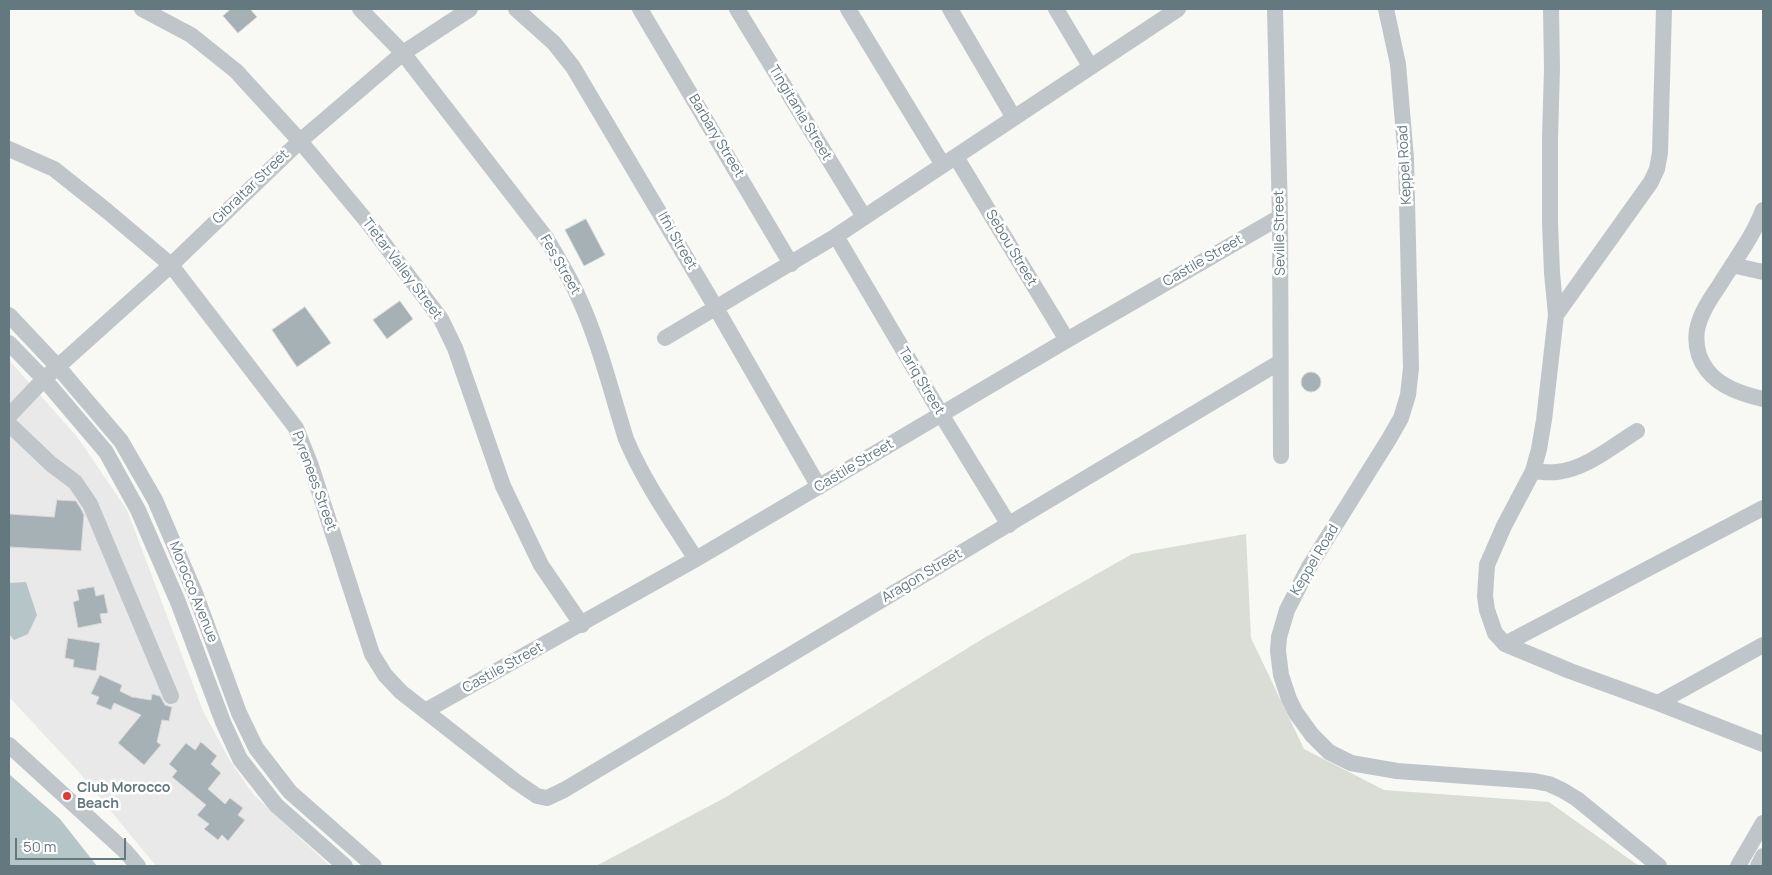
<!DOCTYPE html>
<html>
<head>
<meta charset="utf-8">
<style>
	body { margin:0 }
	#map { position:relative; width:1772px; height:875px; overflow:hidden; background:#f8f8f5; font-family:Manrope,sans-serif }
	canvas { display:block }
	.frame { position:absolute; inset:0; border:10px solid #647880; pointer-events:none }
	.scale { position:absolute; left:15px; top:838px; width:111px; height:22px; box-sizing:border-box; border:2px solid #647880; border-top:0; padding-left:6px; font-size:15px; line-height:18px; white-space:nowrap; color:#647880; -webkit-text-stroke:4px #fff; paint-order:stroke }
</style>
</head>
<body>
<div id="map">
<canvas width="1772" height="875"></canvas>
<div class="frame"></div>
<div class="scale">50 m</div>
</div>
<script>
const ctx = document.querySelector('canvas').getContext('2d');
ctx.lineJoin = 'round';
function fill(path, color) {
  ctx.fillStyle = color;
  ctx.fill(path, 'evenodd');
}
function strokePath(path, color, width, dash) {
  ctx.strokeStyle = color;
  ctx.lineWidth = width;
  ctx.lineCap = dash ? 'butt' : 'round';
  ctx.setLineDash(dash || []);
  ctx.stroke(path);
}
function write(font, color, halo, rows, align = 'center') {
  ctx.font = font + ' Manrope,sans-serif';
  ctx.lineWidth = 5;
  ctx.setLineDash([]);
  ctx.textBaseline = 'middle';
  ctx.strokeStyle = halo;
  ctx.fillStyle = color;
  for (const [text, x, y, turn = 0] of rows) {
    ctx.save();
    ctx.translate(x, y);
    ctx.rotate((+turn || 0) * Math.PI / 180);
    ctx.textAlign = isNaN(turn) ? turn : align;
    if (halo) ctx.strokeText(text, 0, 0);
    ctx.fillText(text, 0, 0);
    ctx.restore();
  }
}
fill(new Path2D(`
	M 9,360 L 78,438 L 127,510 L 203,711 L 229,759 L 253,794 L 330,866 L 156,866 L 77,770 L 9,697 Z`), '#e9e9e9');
fill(new Path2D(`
	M 1246,534 L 1251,638 L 1304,749 L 1384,790 L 1549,802 L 1639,866 L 596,866 L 726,797 L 984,638 L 1132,554 Z`), '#d9ddd5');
fill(new Path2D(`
	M 26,582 L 37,615 L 28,634 L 14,640 L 9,634 L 9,583 Z
	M 9,774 L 60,819 L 97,866 L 9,866 Z`), '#b6c5c7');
const building = new Path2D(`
	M 231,9 L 250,9 L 257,17 L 238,33 L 223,16 Z
	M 586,219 L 605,255 L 584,266 L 565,230 Z
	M 400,301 L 413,319 L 387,339 L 373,320 Z
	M 305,307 L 331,343 L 297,367 L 272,330 Z
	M1301 382a10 10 0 1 1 20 0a10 10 0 1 1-20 0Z
	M 57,500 L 76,501 L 81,509 L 84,515 L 81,551 L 9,547 L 9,514 L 54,517 Z
	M 94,587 L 96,596 L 104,594 L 108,613 L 100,614 L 102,623 L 78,628 L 73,602 L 79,600 L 77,590 Z
	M 68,638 L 100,643 L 96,671 L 73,667 L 74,660 L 65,658 Z
	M 100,675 L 122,685 L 120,691 L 132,697 L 151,700 L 152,694 L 160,696 L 165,705 L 172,707 L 169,721 L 162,720 L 157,742 L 161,745 L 144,765 L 118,743 L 141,715 L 114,703 L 111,710 L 96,704 L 99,697 L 91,694 Z
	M 201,742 L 217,756 L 211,764 L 221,773 L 208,789 L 225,804 L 230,798 L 243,808 L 238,815 L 245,820 L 228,841 L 222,835 L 218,840 L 204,829 L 209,824 L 197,815 L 206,805 L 172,777 L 177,771 L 169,764 L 186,743 L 195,750 Z`);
fill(building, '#a6b1b5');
strokePath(building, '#dad9d8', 1);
strokePath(new Path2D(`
	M 142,9 L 191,35 L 236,71 L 300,141 L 369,224 L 441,319 L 455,348 L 503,486 L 541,565 L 582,625
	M 360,9 L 403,53 L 546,238 C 557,257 569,276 578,296 C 599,341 611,391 626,439 C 644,482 671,520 696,559
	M 516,9 L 554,43 L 573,67 L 716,308 L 819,487
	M 640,9 L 791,264
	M 737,9 L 864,217
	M 848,9 L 943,165
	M 950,9 L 1014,118
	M 1056,9 L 1090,66
	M 1275,9 L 1280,217 L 1281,456
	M 1386,9 L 1398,64 L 1406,159 L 1411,368 L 1408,395 L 1401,418 L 1389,439 L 1309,567 L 1287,610 L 1279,637 L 1278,651 L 1281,675 L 1289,699 L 1296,713 L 1312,735 L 1329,752 L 1351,763 L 1397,771 L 1534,781 L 1549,784 L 1562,790 L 1577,799 L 1659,866
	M 1551,9 L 1552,68 L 1550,139 L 1550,223 L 1552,273 L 1556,315 L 1544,420 L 1539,449 L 1533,471 L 1504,526 L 1487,565 L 1485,596 L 1487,610 L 1495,633 L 1505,644 L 1570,671 L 1658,703 L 1763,744
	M 9,149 L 54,169 L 107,211 L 171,265 L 296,428 L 311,466 L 372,654 L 385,675 L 401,692 L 515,781 L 537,796 L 547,798 L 564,790 L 1280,362
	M 956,157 L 1067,340
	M 1763,210 C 1753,237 1734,261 1719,286 C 1710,299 1700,314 1697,330 C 1695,344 1698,358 1707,370 C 1720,387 1742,394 1763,399
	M 836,236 L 941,414 L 1009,525
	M 1732,265 L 1763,272
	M 9,315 L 58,367 L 121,441 L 155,500 L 195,593 L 239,713 L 256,748 L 290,792 L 374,866
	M 1556,315 L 1651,182 L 1657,169 L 1660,153 L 1664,9
	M 665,338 L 836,236 L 1178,9
	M 9,343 L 44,379 L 106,452 L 138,510 L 178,602 L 223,722 L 240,759 L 276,805 L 345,866
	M 9,416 L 44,379 L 171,265 L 300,141 L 403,53 L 470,9
	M 9,424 L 51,464 L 75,482 L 90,504 L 171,696
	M 1533,471 C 1541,472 1549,473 1557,472 C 1586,469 1613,446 1637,431
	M 1505,644 L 1763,508
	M 1658,703 L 1763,645
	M 425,711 L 696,559 L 1067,340 L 1280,217
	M 9,745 L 126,852 L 138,866
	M 1738,866 L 1763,823
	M 1758,866 L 1763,856`), '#bfc5c8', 16);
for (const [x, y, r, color] of [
	[67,796,5,"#df3b2e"]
]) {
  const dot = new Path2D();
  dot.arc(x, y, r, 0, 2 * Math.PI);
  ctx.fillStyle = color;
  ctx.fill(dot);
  strokePath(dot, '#fff', 2);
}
write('14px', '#647880', '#fff', [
	["Tingitania Street",800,113,59],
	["Barbary Street",716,136,59],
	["Keppel Road",1405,165,-93],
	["Gibraltar Street",251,187,-44],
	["Seville Street",1280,233,-91],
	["Ifni Street",677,241,60],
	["Sebou Street",1011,248,59],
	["Castile Street",1203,261,-30],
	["Fes Street",560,265,60],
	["Tietar Valley Street",402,269,53],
	["Tariq Street",921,381,59],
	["Castile Street",854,466,-31],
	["Pyrenees Street",314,481,70],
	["Keppel Road",1315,560,-59],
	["Aragon Street",922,576,-31],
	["Morocco Avenue",193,592,68],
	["Castile Street",503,668,-29]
]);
write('bold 14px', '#647880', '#fff', [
	["Club Morocco",77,788],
	["Beach",77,804]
], 'left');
</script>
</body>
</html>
